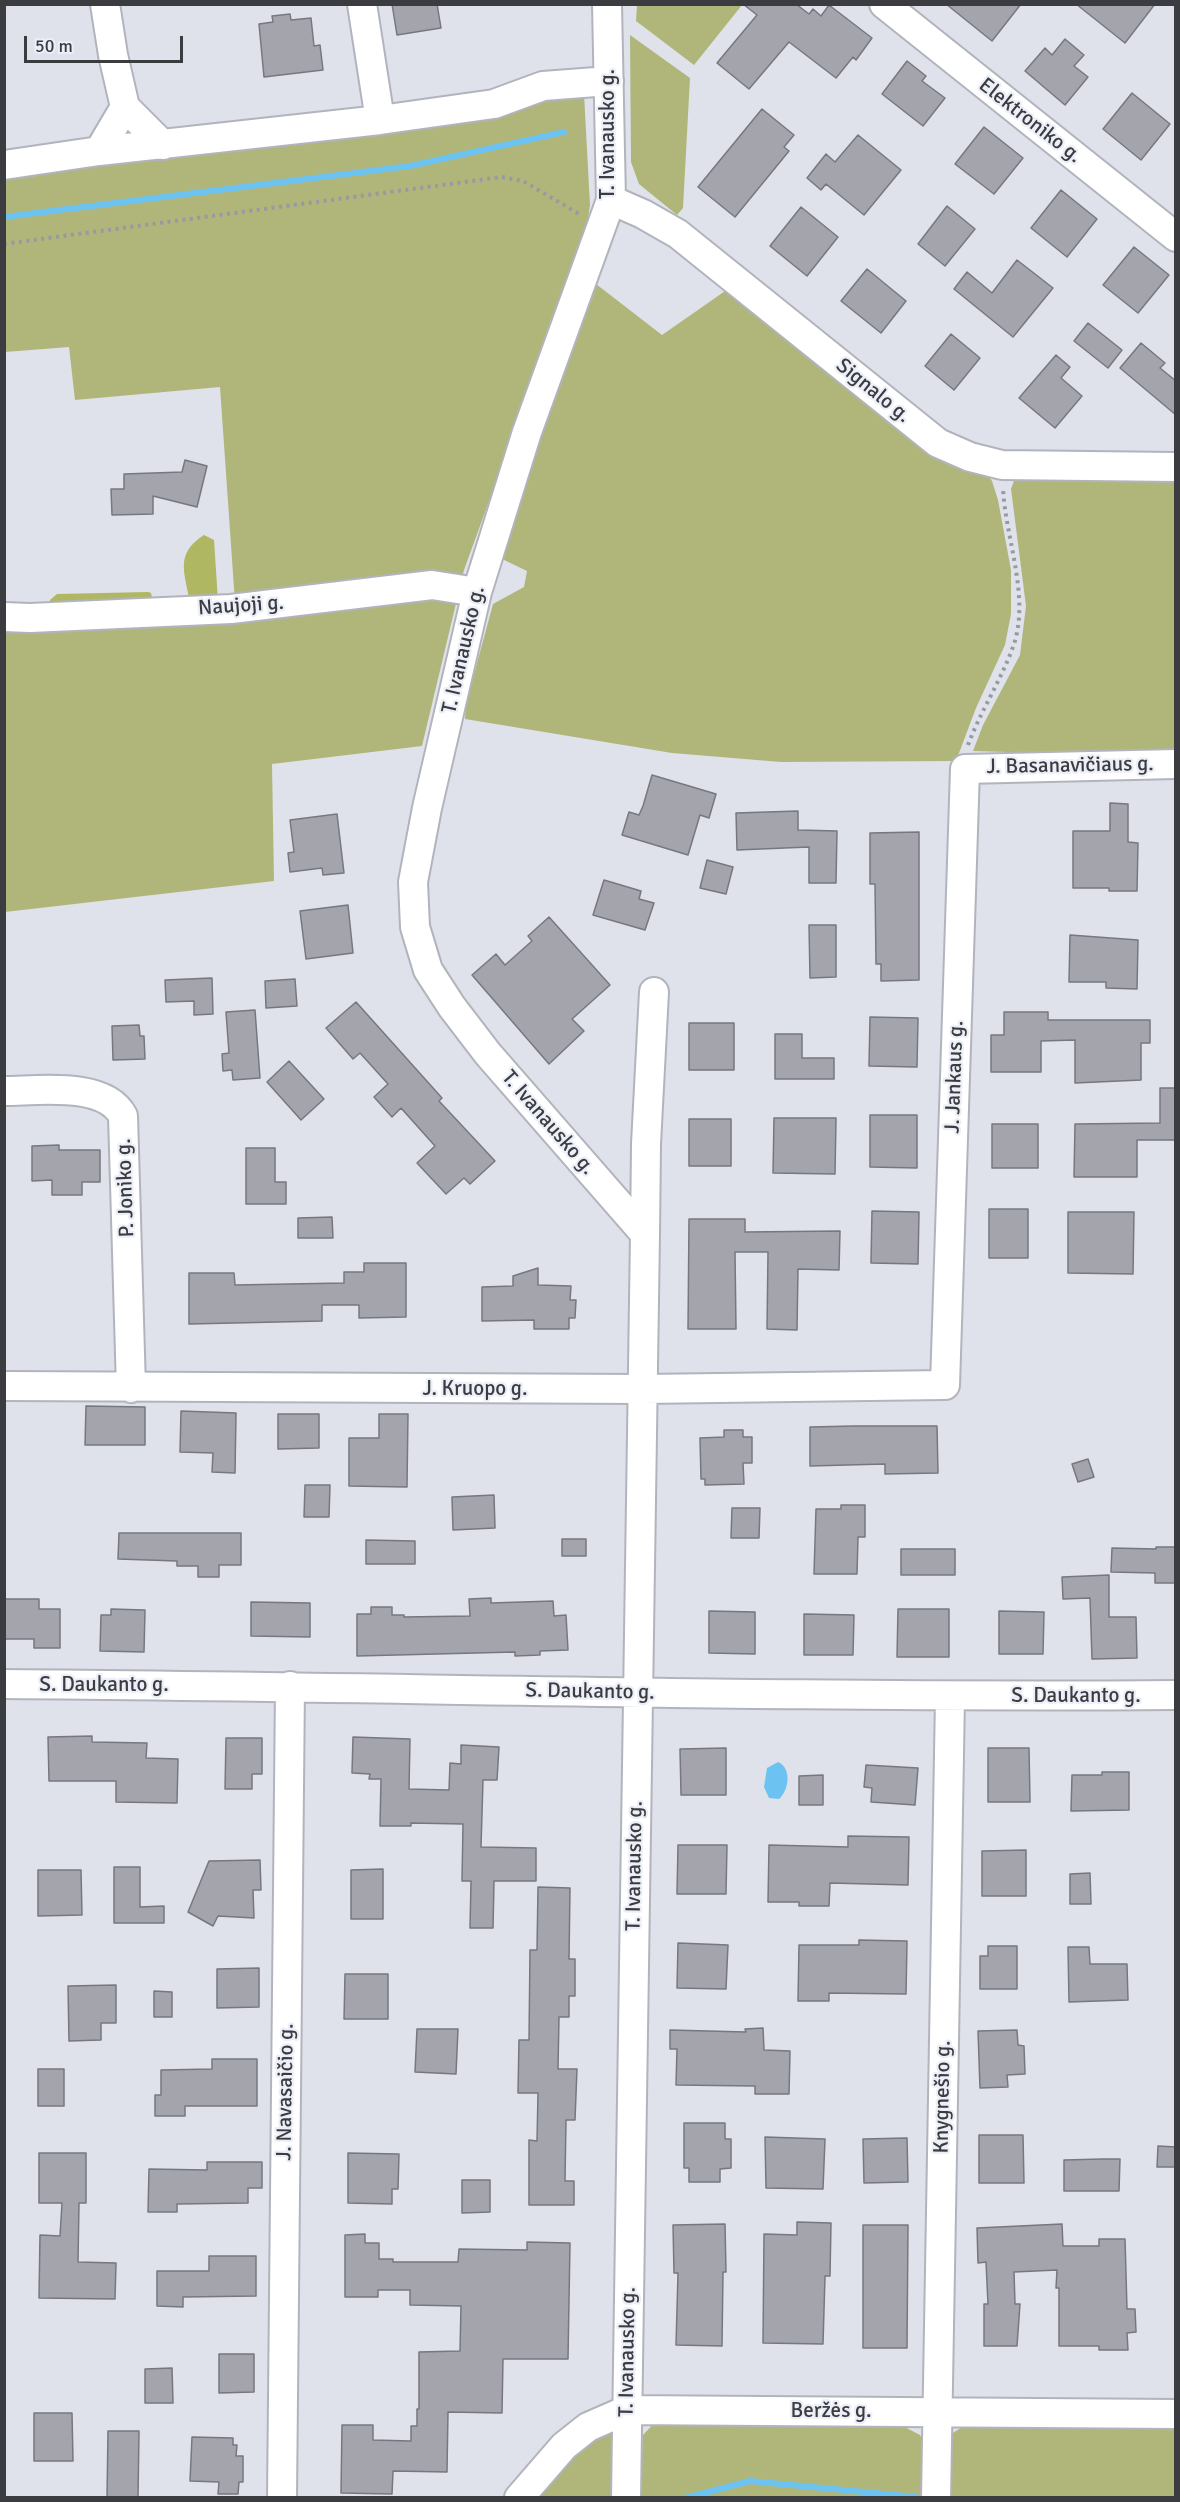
<!DOCTYPE html>
<html>
<head>
<meta charset="utf-8">
<style>
	body { margin:0 }
	#map { position:relative; width:1180px; height:2502px; overflow:hidden; background:#dfe2eb; font-family:Signika,sans-serif }
	canvas { display:block }
	.frame { position:absolute; inset:0; border:6px solid #3b3c40; pointer-events:none }
	.scale { position:absolute; left:24px; top:36px; width:159px; height:27px; box-sizing:border-box; border:3px solid #3b3c40; border-top:0; padding-left:8px; font-size:18px; line-height:21px; white-space:nowrap; color:#3b3c40; -webkit-text-stroke:4px #eceff8; paint-order:stroke }
</style>
</head>
<body>
<div id="map">
<canvas width="1180" height="2502"></canvas>
<div class="frame"></div>
<div class="scale">50 m</div>
</div>
<script>
const ctx = document.querySelector('canvas').getContext('2d');
ctx.lineJoin = 'round';
function fill(path, color) {
  ctx.fillStyle = color;
  ctx.fill(path, 'evenodd');
}
function strokePath(path, color, width, dash) {
  ctx.strokeStyle = color;
  ctx.lineWidth = width;
  ctx.lineCap = dash ? 'butt' : 'round';
  ctx.setLineDash(dash || []);
  ctx.stroke(path);
}
function write(font, color, halo, rows, align = 'center') {
  ctx.font = font + ' Signika,sans-serif';
  ctx.lineWidth = 4.5;
  ctx.setLineDash([]);
  ctx.textBaseline = 'middle';
  ctx.strokeStyle = halo;
  ctx.fillStyle = color;
  for (const [text, x, y, turn = 0] of rows) {
    ctx.save();
    ctx.translate(x, y);
    ctx.rotate((+turn || 0) * Math.PI / 180);
    ctx.textAlign = isNaN(turn) ? turn : align;
    if (halo) ctx.strokeText(text, 0, 0);
    ctx.fillText(text, 0, 0);
    ctx.restore();
  }
}
fill(new Path2D(`
	M 637,5 L 637,4 L 742,5 L 694,65 L 636,21 Z
	M 630,35 L 690,78 L 683,208 L 677,215 L 639,184 L 631,162 Z
	M 584,94 L 590,205 L 586,234 L 464,570 L 422,746 L 272,764 L 274,881 L 5,912 L 5,624 L 236,617 L 220,387 L 75,400 L 69,347 L 5,352 L 4,176 L 548,95 Z
	M 596,284 L 662,335 L 728,289 L 986,472 L 992,481 L 998,500 L 1011,570 L 1011,614 L 1005,645 L 976,708 L 956,761 L 781,762 L 672,753 L 465,719 L 466,704 L 493,604 L 524,587 L 527,571 L 500,558 L 557,386 Z
	M 1015,478 L 1175,478 L 1175,754 L 1109,755 L 973,751 L 983,725 L 1020,655 L 1026,606 L 1011,489 Z
	M 657,2420 L 895,2422 L 920,2435 L 929,2452 L 927,2497 L 640,2498 L 643,2435 Z
	M 969,2423 L 1175,2428 L 1175,2497 L 952,2497 L 951,2434 Z
	M 611,2431 L 618,2445 L 618,2497 L 534,2498 C 555,2475 580,2436 611,2431 Z`), '#b0b679');
fill(new Path2D(`
	M 204,535 L 214,540 L 218,601 L 190,603 C 185,573 174,554 204,535 Z
	M 148,592 L 151,593 L 153,602 L 50,607 L 50,600 L 57,594 Z`), '#afb763');
fill(new Path2D(`
	M 778,1762 C 792,1768 789,1790 779,1799 L 769,1798 L 764,1787 L 767,1768 Z`), '#6cc3f2');
strokePath(new Path2D(`
	M 4,217 L 410,166 L 564,132
	M 685,2498 L 750,2481 L 916,2497`), '#6cc3f2', 6);
const building = new Path2D(`
	M 392,4 L 437,4 L 441,28 L 397,35 Z
	M 743,4 L 796,4 L 809,14 L 813,9 L 821,16 L 829,5 L 872,38 L 856,60 L 853,57 L 836,78 L 789,42 L 749,89 L 717,63 L 757,15 Z
	M 946,4 L 1021,4 L 992,41 Z
	M 1076,4 L 1155,4 L 1125,43 Z
	M 290,14 L 291,20 L 311,18 L 314,46 L 320,45 L 323,70 L 264,77 L 259,24 L 273,22 L 272,16 Z
	M 1065,39 L 1084,55 L 1074,66 L 1088,77 L 1065,105 L 1025,71 L 1045,48 L 1052,55 Z
	M 907,61 L 926,76 L 922,81 L 945,98 L 923,126 L 882,94 Z
	M 1132,93 L 1170,124 L 1141,160 L 1103,129 Z
	M 762,109 L 794,135 L 784,147 L 789,151 L 735,217 L 698,187 Z
	M 984,127 L 1023,158 L 994,194 L 955,164 Z
	M 858,135 L 901,170 L 864,215 L 826,184 L 821,190 L 807,178 L 826,154 L 835,162 Z
	M 1061,190 L 1097,219 L 1067,257 L 1031,228 Z
	M 947,206 L 975,229 L 945,266 L 918,244 Z
	M 801,207 L 838,237 L 807,276 L 770,246 Z
	M 1134,247 L 1169,275 L 1138,313 L 1103,285 Z
	M 1017,260 L 1053,288 L 1013,337 L 954,289 L 967,272 L 992,293 Z
	M 867,269 L 906,301 L 881,333 L 841,301 Z
	M 1088,323 L 1122,350 L 1108,368 L 1074,341 Z
	M 951,334 L 980,358 L 954,390 L 925,366 Z
	M 1141,343 L 1165,363 L 1160,368 L 1176,381 L 1176,415 L 1120,368 Z
	M 1056,355 L 1070,367 L 1061,378 L 1082,396 L 1055,428 L 1019,398 Z
	M 185,460 L 207,466 L 197,507 L 153,496 L 153,514 L 112,515 L 111,489 L 124,489 L 124,474 L 182,472 Z
	M 652,775 L 716,794 L 709,818 L 700,815 L 688,855 L 622,835 L 629,812 L 639,815 L 643,806 Z
	M 1110,803 L 1128,804 L 1128,842 L 1138,843 L 1137,891 L 1109,891 L 1109,888 L 1073,888 L 1073,831 L 1110,831 Z
	M 798,811 L 798,830 L 837,831 L 836,883 L 809,883 L 809,847 L 737,850 L 736,813 Z
	M 337,814 L 344,873 L 323,875 L 322,868 L 290,872 L 288,853 L 294,852 L 290,820 Z
	M 919,832 L 919,980 L 881,981 L 881,964 L 876,964 L 875,884 L 870,884 L 870,833 Z
	M 707,860 L 733,867 L 726,894 L 700,888 Z
	M 604,880 L 641,891 L 639,899 L 654,903 L 645,930 L 593,915 Z
	M 348,905 L 353,953 L 306,959 L 300,911 Z
	M 549,917 L 610,985 L 572,1019 L 584,1031 L 549,1064 L 472,975 L 496,954 L 505,965 L 532,941 L 528,936 Z
	M 809,925 L 836,925 L 836,977 L 810,978 Z
	M 1070,935 L 1138,940 L 1137,989 L 1106,988 L 1106,982 L 1069,982 Z
	M 212,978 L 213,1014 L 194,1015 L 194,1001 L 166,1002 L 165,980 Z
	M 295,979 L 297,1006 L 266,1008 L 265,981 Z
	M 356,1002 L 442,1098 L 439,1101 L 495,1161 L 470,1184 L 464,1178 L 446,1194 L 417,1163 L 435,1146 L 401,1108 L 392,1117 L 374,1097 L 388,1084 L 360,1053 L 353,1059 L 326,1028 Z
	M 255,1010 L 260,1078 L 233,1080 L 232,1070 L 223,1071 L 222,1054 L 229,1053 L 226,1012 Z
	M 1004,1012 L 1048,1012 L 1048,1020 L 1150,1020 L 1150,1043 L 1141,1043 L 1141,1080 L 1075,1083 L 1075,1040 L 1041,1041 L 1041,1072 L 991,1072 L 991,1035 L 1004,1035 Z
	M 870,1017 L 918,1018 L 917,1067 L 869,1066 Z
	M 689,1023 L 734,1023 L 734,1070 L 689,1070 Z
	M 139,1025 L 140,1036 L 144,1036 L 145,1059 L 113,1060 L 112,1026 Z
	M 775,1034 L 802,1034 L 802,1058 L 834,1058 L 834,1079 L 775,1079 Z
	M 289,1061 L 324,1099 L 301,1120 L 267,1082 Z
	M 1160,1088 L 1176,1088 L 1176,1140 L 1137,1140 L 1137,1177 L 1074,1177 L 1075,1124 L 1160,1123 Z
	M 870,1115 L 917,1115 L 917,1168 L 870,1167 Z
	M 774,1118 L 836,1118 L 835,1174 L 773,1173 Z
	M 689,1119 L 731,1119 L 731,1166 L 689,1166 Z
	M 992,1124 L 1038,1124 L 1038,1168 L 992,1168 Z
	M 59,1145 L 59,1150 L 100,1150 L 100,1182 L 82,1182 L 82,1195 L 52,1195 L 52,1180 L 32,1181 L 32,1146 Z
	M 246,1148 L 275,1148 L 275,1182 L 286,1182 L 286,1204 L 246,1204 Z
	M 989,1209 L 1028,1209 L 1028,1258 L 989,1258 Z
	M 872,1211 L 919,1212 L 918,1264 L 871,1263 Z
	M 1068,1212 L 1134,1212 L 1133,1274 L 1068,1273 Z
	M 332,1217 L 333,1238 L 298,1238 L 298,1218 Z
	M 689,1219 L 745,1219 L 745,1232 L 840,1231 L 839,1270 L 798,1269 L 797,1330 L 767,1329 L 768,1252 L 735,1252 L 736,1329 L 688,1329 Z
	M 364,1263 L 406,1263 L 406,1317 L 359,1318 L 359,1305 L 322,1305 L 322,1321 L 189,1324 L 189,1273 L 234,1273 L 235,1285 L 344,1283 L 344,1272 L 364,1272 Z
	M 538,1268 L 538,1285 L 571,1286 L 570,1300 L 576,1300 L 575,1318 L 569,1318 L 569,1329 L 534,1329 L 534,1320 L 482,1321 L 482,1287 L 513,1286 L 513,1276 Z
	M 86,1406 L 145,1407 L 145,1445 L 85,1445 Z
	M 181,1411 L 236,1413 L 235,1473 L 212,1472 L 213,1453 L 180,1452 Z
	M 278,1414 L 319,1414 L 319,1448 L 278,1449 Z
	M 379,1414 L 408,1414 L 407,1487 L 349,1486 L 349,1438 L 379,1438 Z
	M 854,1426 L 937,1426 L 938,1473 L 885,1474 L 885,1464 L 810,1466 L 810,1427 Z
	M 724,1430 L 743,1430 L 743,1437 L 752,1437 L 752,1463 L 743,1463 L 744,1484 L 705,1485 L 705,1479 L 701,1479 L 700,1438 L 724,1437 Z
	M 1088,1459 L 1094,1477 L 1078,1482 L 1072,1464 Z
	M 305,1485 L 330,1485 L 329,1517 L 304,1517 Z
	M 494,1495 L 495,1528 L 453,1530 L 452,1497 Z
	M 841,1505 L 865,1505 L 865,1537 L 858,1537 L 857,1574 L 814,1574 L 816,1509 L 841,1509 Z
	M 732,1508 L 760,1508 L 759,1538 L 731,1538 Z
	M 119,1533 L 241,1533 L 241,1565 L 219,1565 L 219,1577 L 198,1577 L 198,1566 L 177,1566 L 177,1561 L 118,1559 Z
	M 562,1539 L 586,1539 L 586,1556 L 562,1556 Z
	M 366,1540 L 415,1541 L 415,1564 L 366,1564 Z
	M 1156,1547 L 1176,1547 L 1176,1583 L 1155,1583 L 1155,1573 L 1111,1572 L 1112,1548 L 1156,1549 Z
	M 901,1549 L 955,1549 L 955,1575 L 901,1575 Z
	M 1109,1575 L 1109,1617 L 1136,1617 L 1137,1658 L 1092,1659 L 1090,1598 L 1063,1599 L 1062,1577 Z
	M 491,1598 L 491,1603 L 553,1601 L 554,1616 L 566,1615 L 568,1650 L 540,1651 L 540,1655 L 515,1656 L 515,1652 L 357,1656 L 357,1614 L 371,1614 L 371,1607 L 392,1607 L 392,1615 L 404,1615 L 404,1617 L 470,1616 L 469,1599 Z
	M 4,1599 L 39,1599 L 39,1609 L 60,1609 L 60,1648 L 34,1648 L 34,1639 L 4,1639 Z
	M 251,1602 L 310,1603 L 310,1637 L 251,1636 Z
	M 111,1609 L 145,1610 L 144,1652 L 100,1651 L 101,1615 L 111,1615 Z
	M 898,1609 L 949,1609 L 949,1657 L 897,1657 Z
	M 709,1611 L 755,1612 L 755,1654 L 709,1653 Z
	M 999,1611 L 1044,1612 L 1043,1654 L 999,1654 Z
	M 804,1614 L 854,1615 L 853,1655 L 804,1655 Z
	M 92,1736 L 92,1742 L 147,1743 L 146,1758 L 178,1759 L 177,1803 L 116,1802 L 116,1781 L 49,1781 L 48,1737 Z
	M 353,1737 L 410,1739 L 409,1789 L 449,1790 L 450,1763 L 461,1764 L 461,1745 L 499,1747 L 497,1780 L 483,1780 L 481,1847 L 536,1848 L 536,1881 L 494,1881 L 493,1928 L 470,1928 L 471,1881 L 462,1881 L 463,1824 L 411,1823 L 411,1826 L 380,1826 L 381,1779 L 369,1779 L 370,1774 L 352,1773 Z
	M 226,1738 L 262,1738 L 262,1774 L 252,1774 L 252,1789 L 225,1789 Z
	M 726,1748 L 726,1795 L 681,1795 L 680,1749 Z
	M 988,1748 L 1029,1748 L 1030,1802 L 988,1802 Z
	M 866,1765 L 918,1768 L 915,1805 L 871,1802 L 872,1788 L 864,1787 Z
	M 1102,1772 L 1129,1772 L 1129,1810 L 1071,1811 L 1072,1775 L 1102,1775 Z
	M 823,1775 L 823,1805 L 799,1805 L 799,1776 Z
	M 848,1836 L 909,1837 L 908,1885 L 830,1883 L 829,1906 L 799,1906 L 799,1902 L 768,1902 L 769,1845 L 848,1847 Z
	M 678,1845 L 727,1845 L 726,1894 L 677,1894 Z
	M 1026,1850 L 1026,1896 L 982,1896 L 982,1851 Z
	M 260,1860 L 261,1890 L 253,1890 L 254,1918 L 218,1916 L 213,1926 L 188,1912 L 209,1861 Z
	M 114,1867 L 140,1867 L 140,1907 L 164,1906 L 164,1923 L 114,1923 Z
	M 383,1869 L 383,1919 L 351,1919 L 351,1870 Z
	M 38,1870 L 81,1870 L 82,1915 L 38,1916 Z
	M 1090,1873 L 1091,1904 L 1070,1904 L 1070,1874 Z
	M 538,1887 L 570,1888 L 569,1959 L 575,1959 L 575,1996 L 569,1996 L 569,2017 L 559,2017 L 558,2069 L 577,2069 L 575,2120 L 566,2120 L 565,2181 L 574,2181 L 574,2205 L 529,2205 L 529,2140 L 537,2141 L 538,2093 L 518,2093 L 519,2040 L 529,2040 L 530,1950 L 537,1950 Z
	M 859,1940 L 907,1941 L 906,1994 L 829,1993 L 829,2001 L 798,2001 L 799,1945 L 859,1945 Z
	M 678,1943 L 728,1945 L 726,1989 L 677,1988 Z
	M 988,1946 L 1017,1946 L 1017,1989 L 980,1989 L 980,1956 L 988,1956 Z
	M 1068,1947 L 1089,1947 L 1090,1964 L 1127,1964 L 1128,2000 L 1069,2002 Z
	M 259,1968 L 259,2007 L 217,2008 L 217,1969 Z
	M 345,1974 L 388,1974 L 388,2019 L 344,2019 Z
	M 116,1985 L 116,2023 L 101,2023 L 101,2040 L 69,2041 L 68,1986 Z
	M 154,1991 L 172,1992 L 172,2017 L 154,2017 Z
	M 763,2028 L 764,2050 L 790,2051 L 789,2094 L 755,2094 L 755,2086 L 676,2085 L 677,2049 L 670,2049 L 670,2030 L 746,2032 L 745,2029 Z
	M 417,2029 L 458,2029 L 456,2074 L 415,2072 Z
	M 1017,2030 L 1018,2045 L 1024,2046 L 1025,2074 L 1007,2075 L 1008,2087 L 980,2088 L 978,2031 Z
	M 212,2059 L 257,2059 L 257,2106 L 185,2106 L 185,2116 L 155,2116 L 155,2095 L 161,2095 L 161,2070 L 212,2069 Z
	M 38,2069 L 64,2069 L 64,2106 L 38,2106 Z
	M 684,2123 L 725,2123 L 725,2139 L 731,2139 L 731,2168 L 720,2169 L 720,2182 L 689,2182 L 689,2168 L 684,2168 Z
	M 979,2135 L 1023,2135 L 1024,2183 L 979,2183 Z
	M 765,2137 L 825,2139 L 823,2189 L 766,2188 Z
	M 907,2138 L 908,2182 L 864,2183 L 863,2139 Z
	M 1158,2146 L 1176,2147 L 1176,2167 L 1157,2167 Z
	M 39,2153 L 86,2153 L 86,2203 L 79,2203 L 78,2262 L 116,2263 L 115,2299 L 39,2298 L 40,2235 L 60,2236 L 62,2203 L 39,2203 Z
	M 348,2153 L 399,2154 L 398,2189 L 392,2189 L 392,2204 L 348,2203 Z
	M 1102,2159 L 1120,2159 L 1119,2191 L 1064,2191 L 1064,2160 Z
	M 207,2162 L 262,2162 L 262,2188 L 248,2188 L 248,2203 L 177,2204 L 177,2212 L 148,2212 L 149,2169 L 207,2170 Z
	M 462,2180 L 490,2180 L 490,2212 L 462,2213 Z
	M 797,2222 L 831,2223 L 830,2276 L 825,2276 L 823,2344 L 763,2343 L 764,2234 L 797,2235 Z
	M 725,2224 L 726,2272 L 723,2272 L 722,2346 L 676,2345 L 678,2273 L 674,2273 L 673,2225 Z
	M 1062,2224 L 1063,2246 L 1099,2246 L 1099,2239 L 1125,2239 L 1127,2309 L 1135,2309 L 1136,2332 L 1127,2333 L 1128,2350 L 1099,2350 L 1099,2346 L 1059,2346 L 1059,2288 L 1056,2288 L 1057,2270 L 1014,2272 L 1015,2304 L 1020,2304 L 1017,2346 L 984,2346 L 984,2304 L 988,2304 L 986,2262 L 978,2263 L 977,2228 Z
	M 863,2225 L 908,2225 L 907,2348 L 863,2348 Z
	M 365,2234 L 365,2243 L 379,2243 L 379,2259 L 393,2259 L 393,2262 L 458,2262 L 459,2249 L 527,2250 L 527,2242 L 570,2243 L 568,2359 L 503,2359 L 502,2413 L 448,2412 L 447,2472 L 393,2471 L 392,2494 L 341,2493 L 342,2425 L 373,2425 L 373,2440 L 411,2441 L 411,2426 L 417,2426 L 417,2409 L 419,2409 L 419,2352 L 460,2351 L 461,2306 L 410,2305 L 410,2290 L 378,2290 L 378,2297 L 345,2297 L 345,2235 Z
	M 209,2256 L 256,2256 L 256,2296 L 183,2297 L 183,2307 L 157,2306 L 157,2271 L 209,2271 Z
	M 219,2354 L 254,2354 L 254,2392 L 219,2393 Z
	M 172,2368 L 173,2403 L 145,2403 L 145,2369 Z
	M 34,2413 L 72,2413 L 73,2461 L 34,2461 Z
	M 108,2431 L 139,2431 L 138,2498 L 107,2498 Z
	M 192,2437 L 233,2438 L 233,2445 L 237,2445 L 236,2456 L 243,2456 L 243,2482 L 239,2482 L 238,2494 L 218,2494 L 219,2482 L 190,2481 Z`);
fill(building, '#a4a4ad');
strokePath(building, '#787780', 1.5);
const minor = new Path2D(`
	M 362,4 L 380,120
	M 607,4 L 611,200 L 527,432 L 477,592 L 427,808 L 413,882 L 415,927 L 428,970 L 452,1007 L 488,1054 L 645,1234 L 626,2498
	M 884,4 L 1176,237
	M 125,107 L 163,145
	M 99,151 L 125,107 L 113,55 L 105,4
	M 4,165 L 99,151 L 380,120 L 494,104 L 543,86 L 609,81
	M 611,200 L 643,214 L 678,234 L 938,443 L 970,457 L 1002,465 L 1176,467
	M 4,617 L 30,618 L 231,609 L 432,585 L 477,592
	M 4,1091 C 38,1091 105,1081 123,1116 L 131,1388
	M 645,1234 L 646,1144 L 654,992
	M 4,1386 L 643,1389 L 945,1385 L 965,769 L 1176,764
	M 4,1684 C 395,1687 785,1698 1176,1695
	M 282,2498 L 290,1686
	M 519,2498 L 564,2446 L 588,2427 L 627,2410 L 1176,2414
	M 936,2498 L 950,1697`);
strokePath(minor, '#b2b4bd', 32);
strokePath(new Path2D(`
	M 4,244 L 502,177 L 523,181 L 581,215
	M 968,745 C 981,710 1002,679 1014,644 C 1030,596 1005,536 1003,488`), '#989aa1', 4, [3, 4.5]);
strokePath(minor, '#fff', 28);
write('21px', '#3b3c40', '#eceff8', [
	["Elektroniko g.",1030,121,38],
	["T. Ivanausko g.",608,134,-90],
	["Signalo g.",873,391,39],
	["Naujoji g.",241,606,-4],
	["T. Ivanausko g.",464,650,-77],
	["J. Basanavičiaus g.",1070,766,-1],
	["J. Jankaus g.",955,1077,-88],
	["T. Ivanausko g.",548,1123,49],
	["P. Joniko g.",126,1188,-92],
	["J. Kruopo g.",475,1389],
	["S. Daukanto g.",104,1685],
	["S. Daukanto g.",590,1692,1],
	["S. Daukanto g.",1076,1696],
	["T. Ivanausko g.",635,1866,-89],
	["J. Navasaičio g.",286,2092,-89],
	["Knygnešio g.",943,2097,-89],
	["T. Ivanausko g.",628,2352,-89],
	["Beržės g.",831,2411]
]);
</script>
</body>
</html>
